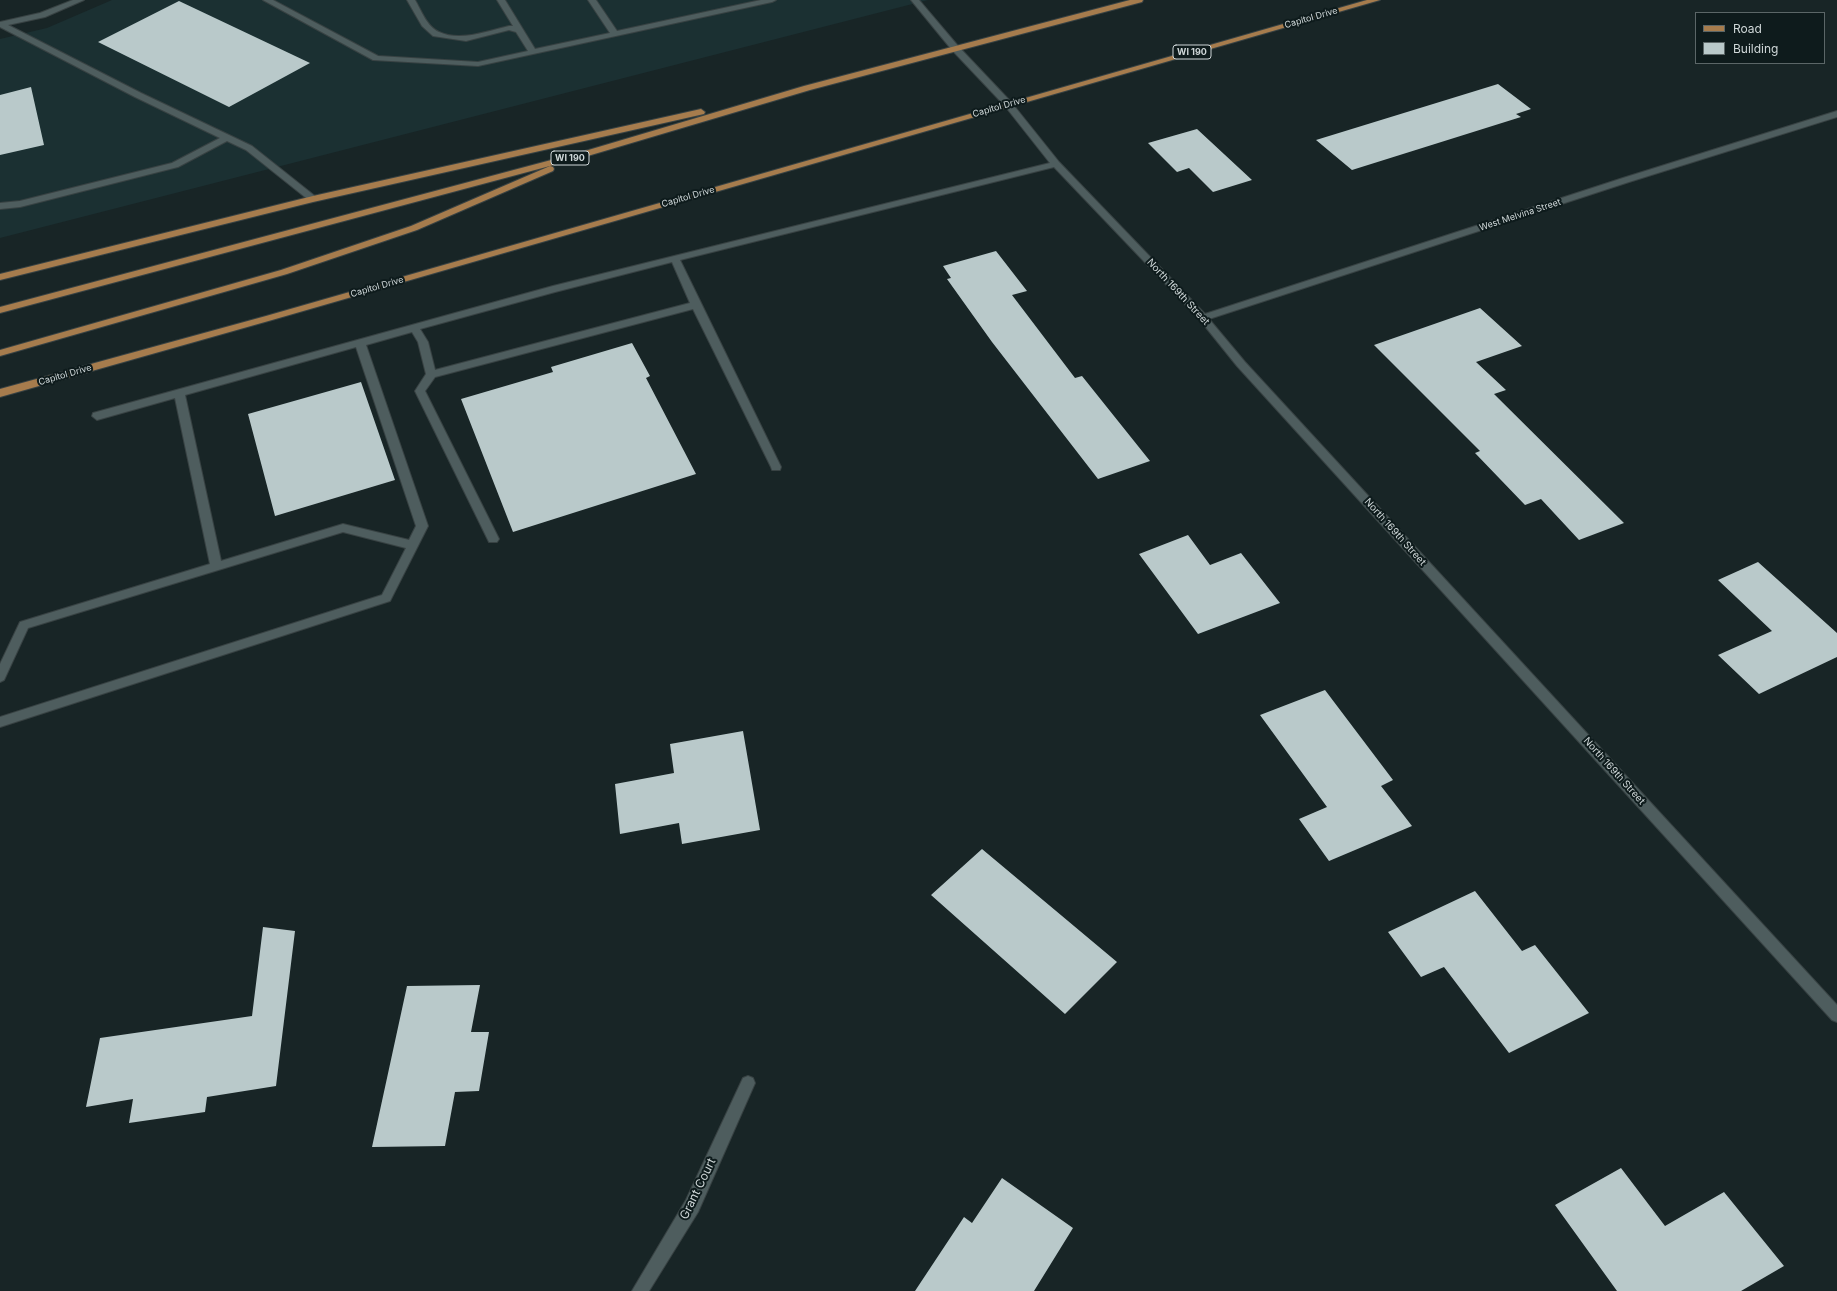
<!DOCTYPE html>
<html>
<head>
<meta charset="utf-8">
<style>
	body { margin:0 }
	#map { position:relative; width:1837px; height:1291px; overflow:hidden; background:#182526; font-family:Inter,sans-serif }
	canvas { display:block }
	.legend { position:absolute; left:1695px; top:12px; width:130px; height:52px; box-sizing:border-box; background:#0e1b1c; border:1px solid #5b6667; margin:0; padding:5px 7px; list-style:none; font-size:12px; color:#cfd7d8 }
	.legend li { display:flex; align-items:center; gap:8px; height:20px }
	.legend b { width:20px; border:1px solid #5b6667 }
</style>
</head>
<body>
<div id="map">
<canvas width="1837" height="1291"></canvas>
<ul class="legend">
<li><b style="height:5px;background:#a67c4d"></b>Road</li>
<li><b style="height:11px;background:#b9c9ca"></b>Building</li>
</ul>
</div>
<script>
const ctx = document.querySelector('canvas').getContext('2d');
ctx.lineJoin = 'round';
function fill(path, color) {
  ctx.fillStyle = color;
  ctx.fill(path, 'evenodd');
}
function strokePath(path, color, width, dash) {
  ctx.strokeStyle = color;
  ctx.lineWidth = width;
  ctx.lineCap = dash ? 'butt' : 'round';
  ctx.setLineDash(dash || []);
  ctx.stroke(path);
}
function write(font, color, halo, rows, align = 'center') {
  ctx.font = font + ' Inter,sans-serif';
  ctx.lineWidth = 4;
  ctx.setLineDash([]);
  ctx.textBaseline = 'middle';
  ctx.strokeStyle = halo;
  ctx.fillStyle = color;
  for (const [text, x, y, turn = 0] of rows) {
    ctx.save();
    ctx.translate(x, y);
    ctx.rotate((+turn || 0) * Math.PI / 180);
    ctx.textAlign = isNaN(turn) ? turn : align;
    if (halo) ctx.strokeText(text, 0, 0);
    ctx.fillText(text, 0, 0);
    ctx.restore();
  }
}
fill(new Path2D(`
	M 112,0 L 928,0 L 0,238 L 0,39 L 47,28 Z`), '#1b3032');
fill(new Path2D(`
	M 179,1 L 310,63 L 229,107 L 98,42 Z
	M 1498,84 L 1531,109 L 1516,114 L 1521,117 L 1352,170 L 1316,140 Z
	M 31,87 L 44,145 L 0,155 L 0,95 Z
	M 1197,129 L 1252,180 L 1213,192 L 1189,168 L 1177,172 L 1148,143 Z
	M 996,251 L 1027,291 L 1012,295 L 1075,378 L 1082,376 L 1150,461 L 1098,479 L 992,342 L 947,279 L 951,278 L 943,266 Z
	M 1480,308 L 1522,346 L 1476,362 L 1506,390 L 1494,394 L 1624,523 L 1579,540 L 1541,499 L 1525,505 L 1475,453 L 1480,451 L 1374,345 Z
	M 632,343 L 650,376 L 646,378 L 696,474 L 513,532 L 461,399 L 553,372 L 551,367 Z
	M 361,382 L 395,480 L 275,516 L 248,414 Z
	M 1188,535 L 1210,565 L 1241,553 L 1280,603 L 1198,634 L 1139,554 Z
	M 1758,562 L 1837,633 L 1837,657 L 1759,694 L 1718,655 L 1772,631 L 1718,580 Z
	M 1325,690 L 1393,780 L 1381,786 L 1412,826 L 1329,861 L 1299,819 L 1327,807 L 1260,715 Z
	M 743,731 L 760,830 L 682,844 L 679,823 L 620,834 L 615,784 L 674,773 L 670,744 Z
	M 982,849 L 1117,962 L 1065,1014 L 931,895 Z
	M 1475,891 L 1522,951 L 1535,945 L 1589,1013 L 1509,1053 L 1444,967 L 1421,977 L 1388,932 Z
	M 263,927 L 295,931 L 276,1086 L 207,1097 L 205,1112 L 129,1123 L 133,1099 L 86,1107 L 100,1038 L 252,1016 Z
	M 480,985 L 471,1032 L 489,1032 L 479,1091 L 455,1092 L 445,1146 L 372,1147 L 407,986 Z
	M 1621,1168 L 1665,1226 L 1724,1192 L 1784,1266 L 1741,1291 L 1617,1291 L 1555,1205 Z
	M 1002,1178 L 1073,1228 L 1034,1291 L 915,1291 L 964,1217 L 972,1223 Z`), '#b9c9ca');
const minor = new Path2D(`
	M 73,0 L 84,0 L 45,17 L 8,25 L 141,93 L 252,146 L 316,197 L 318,199 L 316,201 L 310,201 L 246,150 L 227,141 L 178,167 L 20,207 L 0,209 L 0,203 L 20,201 L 172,163 L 220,138 L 135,97 L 0,27 L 0,22 L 40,13 Z
	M 263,0 L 273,0 L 378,56 L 478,62 L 528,51 L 516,32 L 509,30 L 466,41 L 433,36 L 422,26 L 407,0 L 415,0 C 421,10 427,27 439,32 C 460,42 488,31 509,26 L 513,26 L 497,0 L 505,0 L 535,49 L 610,33 L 588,0 L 596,0 L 617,31 L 761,0 L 776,0 L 772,2 L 478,66 L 373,60 Z
	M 911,0 L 919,0 L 958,46 L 1011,102 L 1059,162 L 1205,314 L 1623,178 L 1837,111 L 1837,117 L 1629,182 L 1209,319 L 1245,362 L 1837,1005 L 1837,1022 L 1832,1020 L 1237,366 L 1200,320 L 1054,167 L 680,260 L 781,467 L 780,470 L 772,470 L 771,467 L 693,309 L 435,377 L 425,391 L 499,539 L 497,542 L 489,542 L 415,391 L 426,374 L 418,342 L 412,332 L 366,345 L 428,526 L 390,601 L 0,727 L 0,717 L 382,595 L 406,548 L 343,532 L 28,628 L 4,680 L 0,682 L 0,664 L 20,622 L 210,564 L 175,398 L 97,420 L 92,416 L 93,413 L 553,286 L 1050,163 L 1005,106 L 952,50 ZM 672,262 L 690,303 L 435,370 L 428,342 L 420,329 L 555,292 ZM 356,347 L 416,526 L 409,540 L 343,524 L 221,561 L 185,395 Z
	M 748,1076 L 753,1078 L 755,1083 L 698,1212 L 649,1291 L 632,1291 L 686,1200 L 743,1078 Z`);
const major = new Path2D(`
	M 1130,0 L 1143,0 L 1142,2 L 810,90 L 591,155 L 0,313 L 0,307 L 585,151 L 804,86 Z
	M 1367,0 L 1380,0 L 272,320 L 0,397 L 0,389 L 266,316 Z
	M 701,109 L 705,112 L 704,114 L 313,202 L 0,280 L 0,274 L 313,196 Z
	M 550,166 L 553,167 L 554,169 L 553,171 L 417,230 L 287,274 L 0,356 L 0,350 L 281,270 L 411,226 Z`);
strokePath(minor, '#384243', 2);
strokePath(major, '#384243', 2);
fill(minor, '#4e5d5e');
fill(major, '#a67c4d');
write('9px', '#cfd7d8', '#0e1b1c', [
	["Capitol Drive",1311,18,-16],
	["Capitol Drive",999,107,-16],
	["Capitol Drive",688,197,-16],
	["West Melvina Street",1520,215,-18],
	["Capitol Drive",377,287,-16],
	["Capitol Drive",65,375,-16]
]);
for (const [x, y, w] of [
	[1192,52,38],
	[570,158,38]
]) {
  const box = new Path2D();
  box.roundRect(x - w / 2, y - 7, w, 14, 3);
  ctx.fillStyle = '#0e1b1c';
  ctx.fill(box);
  strokePath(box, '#cfd7d8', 1);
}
write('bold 9px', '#cfd7d8', null, [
	["WI 190",1192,52],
	["WI 190",570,158]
]);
write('10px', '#cfd7d8', '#0e1b1c', [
	["North 169th Street",1178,292,47],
	["North 169th Street",1395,532,48],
	["North 169th Street",1614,771,48]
]);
write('12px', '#cfd7d8', '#0e1b1c', [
	["Grant Court",698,1189,-64]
]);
</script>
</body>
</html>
